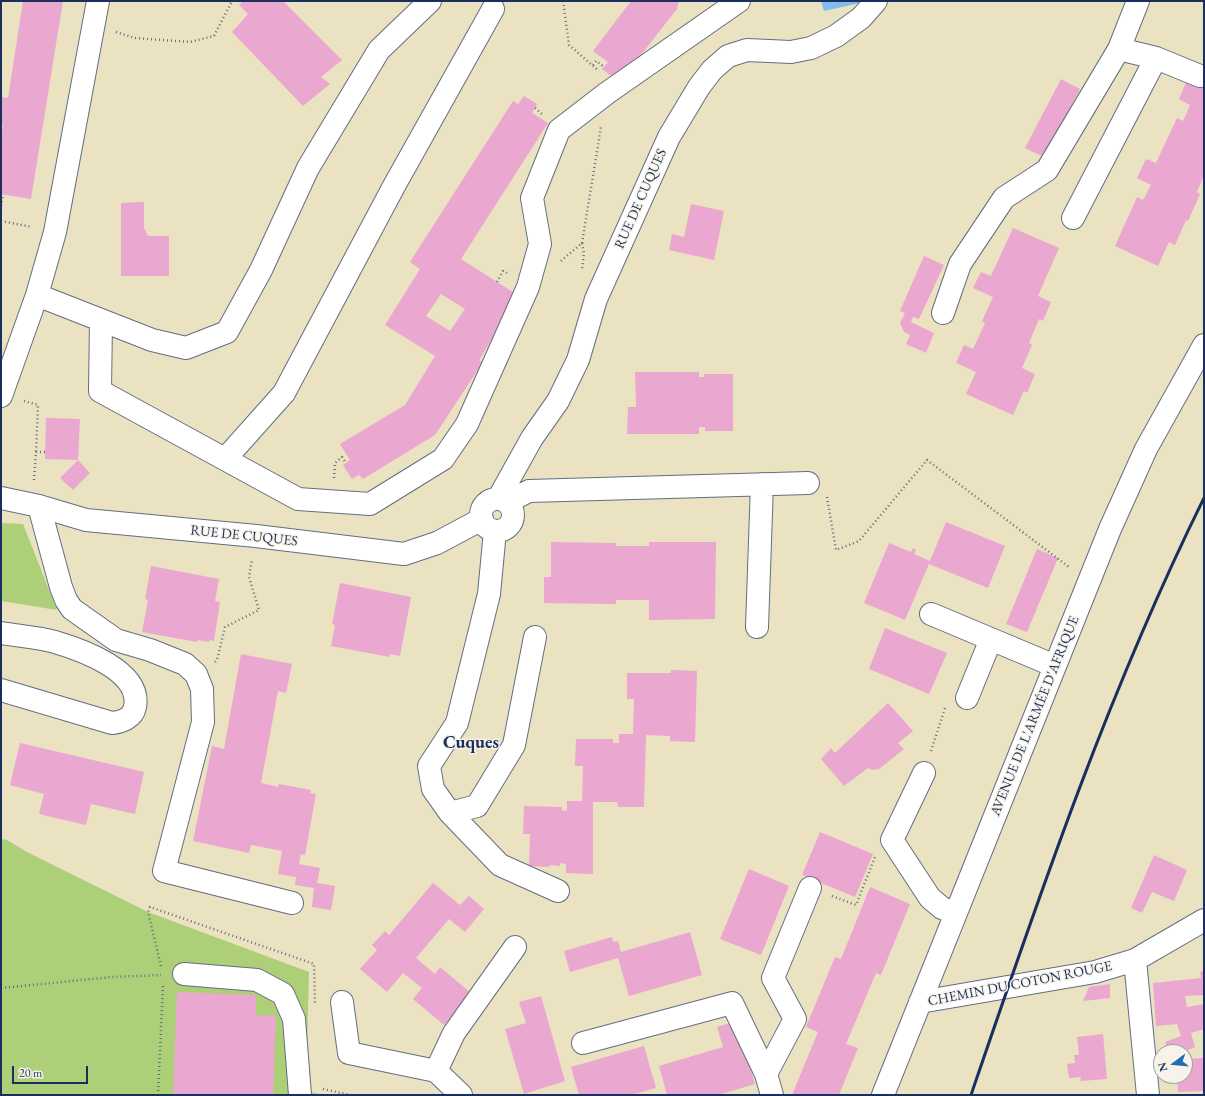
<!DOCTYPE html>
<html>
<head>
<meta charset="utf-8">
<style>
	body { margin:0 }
	#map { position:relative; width:1205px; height:1096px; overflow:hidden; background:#eae2c0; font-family:"EB Garamond",serif }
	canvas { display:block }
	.frame { position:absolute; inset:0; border:2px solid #1b2f5e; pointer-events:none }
	.north { position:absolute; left:1153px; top:1044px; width:40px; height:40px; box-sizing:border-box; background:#f7f3e8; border:1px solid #9fa5b1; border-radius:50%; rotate:254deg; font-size:11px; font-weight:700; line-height:16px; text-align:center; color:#1b2f5e }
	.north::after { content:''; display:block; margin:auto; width:14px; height:18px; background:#1f6fb2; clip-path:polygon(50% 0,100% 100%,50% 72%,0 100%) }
	.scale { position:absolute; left:12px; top:1066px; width:76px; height:18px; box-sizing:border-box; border:2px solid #1b2f5e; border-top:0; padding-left:5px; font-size:12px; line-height:14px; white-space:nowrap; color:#1b2f5e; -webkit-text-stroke:3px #f7f3e8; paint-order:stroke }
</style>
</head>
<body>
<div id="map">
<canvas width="1205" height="1096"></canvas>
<div class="frame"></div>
<div class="north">N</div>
<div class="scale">20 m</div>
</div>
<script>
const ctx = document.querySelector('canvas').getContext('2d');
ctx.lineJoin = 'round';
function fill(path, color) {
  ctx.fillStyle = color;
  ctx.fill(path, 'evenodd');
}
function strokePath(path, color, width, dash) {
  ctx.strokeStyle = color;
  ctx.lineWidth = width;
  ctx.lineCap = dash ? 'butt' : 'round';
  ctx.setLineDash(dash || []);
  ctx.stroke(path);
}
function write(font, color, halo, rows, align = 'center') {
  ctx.font = font + ' "EB Garamond",serif';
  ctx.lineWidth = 3;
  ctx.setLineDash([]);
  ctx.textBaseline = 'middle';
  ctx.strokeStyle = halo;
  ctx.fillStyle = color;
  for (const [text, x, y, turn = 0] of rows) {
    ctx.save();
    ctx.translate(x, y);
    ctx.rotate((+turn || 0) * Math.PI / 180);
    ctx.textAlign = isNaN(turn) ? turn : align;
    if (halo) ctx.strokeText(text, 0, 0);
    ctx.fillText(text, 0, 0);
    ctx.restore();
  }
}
fill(new Path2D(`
	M 1,523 L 23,524 L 57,610 L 1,601 Z
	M 1,839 L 7,840 L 27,852 L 148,912 L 309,972 L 306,1091 L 323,1095 L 1,1095 Z`), '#adcf78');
fill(new Path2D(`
	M 821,1 L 860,1 L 860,3 L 824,11 Z`), '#81bcf3');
fill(new Path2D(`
	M 23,1 L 63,1 L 31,199 L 1,194 L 1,140 L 3,125 L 1,124 L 1,97 L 8,98 Z
	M 243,1 L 283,1 L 342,60 L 321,77 L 330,84 L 303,106 L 232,32 L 248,14 L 239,5 Z
	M 631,1 L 679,1 L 677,9 L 625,75 L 614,78 L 602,69 L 608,62 L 593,51 Z
	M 1204,68 L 1204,175 L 1197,192 L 1200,194 L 1188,221 L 1186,220 L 1175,245 L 1169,242 L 1158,266 L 1115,246 L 1137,197 L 1143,200 L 1151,185 L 1137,178 L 1146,159 L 1156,163 L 1177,118 L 1183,121 L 1190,105 L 1179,99 L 1187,80 Z
	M 1061,79 L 1080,89 L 1044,157 L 1025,148 Z
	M 524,96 L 537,104 L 532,113 L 548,123 L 461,259 L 519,296 L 479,360 L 483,362 L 435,435 L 363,479 L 359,475 L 352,479 L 343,465 L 350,460 L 340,444 L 405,405 L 435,356 L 385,325 L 420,269 L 410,262 L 513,101 L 518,104 ZM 441,294 L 465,309 L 450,331 L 426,316 Z
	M 144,202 L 144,228 L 148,236 L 169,236 L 169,276 L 121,276 L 121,203 Z
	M 691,204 L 724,211 L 714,260 L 669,250 L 672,234 L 684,237 Z
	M 1013,228 L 1059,248 L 1038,296 L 1051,302 L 1043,321 L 1039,319 L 1029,343 L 1032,345 L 1022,368 L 1035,374 L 1027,393 L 1024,391 L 1013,415 L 966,394 L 976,372 L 956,363 L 964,345 L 973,349 L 985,323 L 982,321 L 993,297 L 973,288 L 981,272 L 991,276 Z
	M 924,256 L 944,265 L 919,319 L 913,317 L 911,322 L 934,333 L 926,353 L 906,344 L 910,335 L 904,332 L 900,323 L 905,313 L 900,311 Z
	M 635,372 L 699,372 L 699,377 L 704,377 L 704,374 L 733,374 L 733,431 L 705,431 L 705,427 L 699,427 L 699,434 L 627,434 L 628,407 L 636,407 Z
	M 46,418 L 80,419 L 78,460 L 45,459 Z
	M 78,460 L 90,473 L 73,490 L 60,478 Z
	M 946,522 L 1005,546 L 988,588 L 929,564 L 905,620 L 864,603 L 889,543 L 911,552 L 913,548 L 916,550 L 914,554 L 930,561 Z
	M 551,542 L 616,543 L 616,546 L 649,546 L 649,542 L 716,542 L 715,619 L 649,620 L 649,600 L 616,600 L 616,604 L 614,604 L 544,603 L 544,577 L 551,577 Z
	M 1037,549 L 1058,558 L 1027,632 L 1006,624 Z
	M 151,566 L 219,579 L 215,601 L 220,602 L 214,641 L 210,640 L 209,642 L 197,640 L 197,642 L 142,632 L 148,600 L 145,599 Z
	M 340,583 L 411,597 L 400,656 L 390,654 L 390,657 L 331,646 L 335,625 L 332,624 Z
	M 885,628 L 947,653 L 929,694 L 869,669 Z
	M 241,654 L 292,664 L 286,693 L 278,691 L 261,783 L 278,787 L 279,784 L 311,790 L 310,793 L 316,794 L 305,855 L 301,854 L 299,864 L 320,868 L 317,883 L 335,886 L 331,910 L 312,907 L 314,888 L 295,885 L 296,877 L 278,874 L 282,851 L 251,845 L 249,853 L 193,841 L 212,746 L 224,749 Z
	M 671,670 L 697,671 L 695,742 L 670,741 L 670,736 L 646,735 L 644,807 L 618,807 L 617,802 L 593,802 L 593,874 L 566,873 L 566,864 L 560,863 L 560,866 L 550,865 L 549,867 L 529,866 L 530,834 L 523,834 L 524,806 L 562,807 L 562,810 L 567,811 L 567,801 L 582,801 L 583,766 L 575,766 L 576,739 L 613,739 L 613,743 L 619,743 L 619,734 L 633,734 L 634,699 L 627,699 L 627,673 L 671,673 Z
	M 888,703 L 913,731 L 898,743 L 904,749 L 879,769 L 872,770 L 868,768 L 844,786 L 821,759 L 831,748 L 835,753 Z
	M 20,743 L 144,772 L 135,814 L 91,804 L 86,825 L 39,814 L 44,794 L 10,785 Z
	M 820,832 L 873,854 L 855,897 L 802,875 Z
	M 1154,855 L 1187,870 L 1174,901 L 1152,892 L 1142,913 L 1131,908 Z
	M 749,869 L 789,886 L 761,955 L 720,939 Z
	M 433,883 L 460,905 L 469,896 L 484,909 L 465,932 L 449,919 L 416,958 L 435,974 L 440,967 L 471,993 L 444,1025 L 413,999 L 422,988 L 403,973 L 387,992 L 360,969 L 377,950 L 372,945 L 385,931 L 389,935 Z
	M 870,887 L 910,904 L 881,975 L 876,973 L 846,1044 L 858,1048 L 839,1095 L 792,1095 L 818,1032 L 806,1027 L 835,957 L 841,959 Z
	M 690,932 L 702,975 L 629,996 L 618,958 L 570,972 L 564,951 L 612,937 L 613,942 L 618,941 L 621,952 Z
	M 1204,971 L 1204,995 L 1185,996 L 1187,1007 L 1204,1004 L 1204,1029 L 1191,1033 L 1195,1047 L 1183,1052 L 1168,1052 L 1165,1042 L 1181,1036 L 1177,1024 L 1156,1026 L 1153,983 L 1201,978 L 1200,972 Z
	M 1110,984 L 1110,998 L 1083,1001 L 1089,987 Z
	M 177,992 L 256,995 L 256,1015 L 276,1016 L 273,1095 L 173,1095 Z
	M 541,996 L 565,1081 L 524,1094 L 505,1029 L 526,1023 L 519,1002 Z
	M 737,1021 L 755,1084 L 718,1095 L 667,1095 L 659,1066 L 723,1047 L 717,1027 Z
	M 1103,1034 L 1107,1079 L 1080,1081 L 1081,1077 L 1069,1078 L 1067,1064 L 1075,1063 L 1074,1055 L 1079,1055 L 1077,1037 Z
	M 644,1046 L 656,1088 L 631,1095 L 579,1095 L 571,1067 Z
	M 1204,1058 L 1204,1091 L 1178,1092 L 1177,1076 L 1185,1076 L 1185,1059 Z`), '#eaa7d0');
const minor = new Path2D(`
	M 1119,49 L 1138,1
	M 1073,218 L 1156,58 L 1200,76
	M 37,295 L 152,340 L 186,348 L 227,332 L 261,270 L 308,168 L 379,50 L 430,1
	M 943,313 L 960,264 L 1004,198 L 1047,170 L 1119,49 L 1156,58
	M 101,321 L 100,391 L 298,499 L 370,504 L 443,459 L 467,424 L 528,287 L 540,244 L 532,198 L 559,130 L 607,93 L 739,1
	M 1,396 L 37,295 L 55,232 L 98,1
	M 226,458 L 284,393 L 394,186 L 493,9
	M 1,498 L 39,506 L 86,520 L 256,536 L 404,554 L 437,543 L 482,519
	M 498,499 L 532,438 L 558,401 L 578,360 L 596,299 L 669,137 L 699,87 L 712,70 L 728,56 L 747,50 L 791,52 L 811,48 L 836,36 L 861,18 L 876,1
	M481 515a16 16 0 1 1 32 0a16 16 0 1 1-32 0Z
	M 507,502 L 529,491 L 808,483
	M 39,506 L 61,587 L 66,600 L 72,609 L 116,640 L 150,650 L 185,664 L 196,674 L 202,689 L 203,722 L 164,871 L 292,903
	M 495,531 L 489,594 L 457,723 L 429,766 L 433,789 L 450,813 L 477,806 L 514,745 L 535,637
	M 931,614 L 1055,666
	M 757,627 L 762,484
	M 1,633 C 19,636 38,637 55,642 C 82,650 142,671 135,707 C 133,718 121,722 112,723 L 1,690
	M 967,698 L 991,639
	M 924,773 L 892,840 L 930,898 L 942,908 L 955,913
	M 450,813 L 500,865 L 558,891
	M 1135,960 L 1148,1095
	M 184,974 L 257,980 L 283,994 L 294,1019 L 300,1095
	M 342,1002 L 349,1053 L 436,1071 L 461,1095
	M 920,1002 L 1095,972 L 1135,960 L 1204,920
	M 583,1043 L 732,1003 L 766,1074 L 772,1095
	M 436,1071 L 454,1033 L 515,947
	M 766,1074 L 795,1019 L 773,978 L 810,888
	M 883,1095 L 1110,529 L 1146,449 L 1204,345`);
strokePath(minor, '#636e80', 24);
strokePath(new Path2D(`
	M 563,1 L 569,45 L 599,71
	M 116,32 L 135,38 L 190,42 L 214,36 L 232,1
	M 593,65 L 596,61 L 603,66
	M 535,108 L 542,114
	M 1,206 L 3,194
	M 1,221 L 32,227
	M 582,243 L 601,127
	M 561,261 L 582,243 L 584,253 L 582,270
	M 497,282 L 503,271 L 507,273
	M 24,401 L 38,405 L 36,452
	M 334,478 L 335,463 L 342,457 L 346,463
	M 34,480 L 36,452 L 45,452
	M 827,497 L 836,550 L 859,541 L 927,460 L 1069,567
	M 215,662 L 217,660 L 225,627 L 259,610 L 249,577 L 252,559
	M 931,751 L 945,708
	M 832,896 L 856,905 L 875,857
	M 161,966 L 148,912 L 150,907 L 314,964 L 315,1004
	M 1,988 L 112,977 L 161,975
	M 323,1089 L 350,1095
	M 158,1095 L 163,986`), '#636e80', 2.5, [1, 3]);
strokePath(minor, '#fff', 22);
strokePath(new Path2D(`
	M 971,1095 C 1040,893 1109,690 1204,498`), '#1b2f5e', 3);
write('14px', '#1b2f5e', '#f7f3e8', [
	["RUE DE CUQUES",641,199,-66],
	["RUE DE CUQUES",244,536,6],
	["AVENUE DE L'ARMÉE D'AFRIQUE",1035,716,-68],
	["CHEMIN DU COTON ROUGE",1020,984,-11]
]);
write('bold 18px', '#1b2f5e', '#f7f3e8', [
	["Cuques",471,743]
]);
</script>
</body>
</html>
